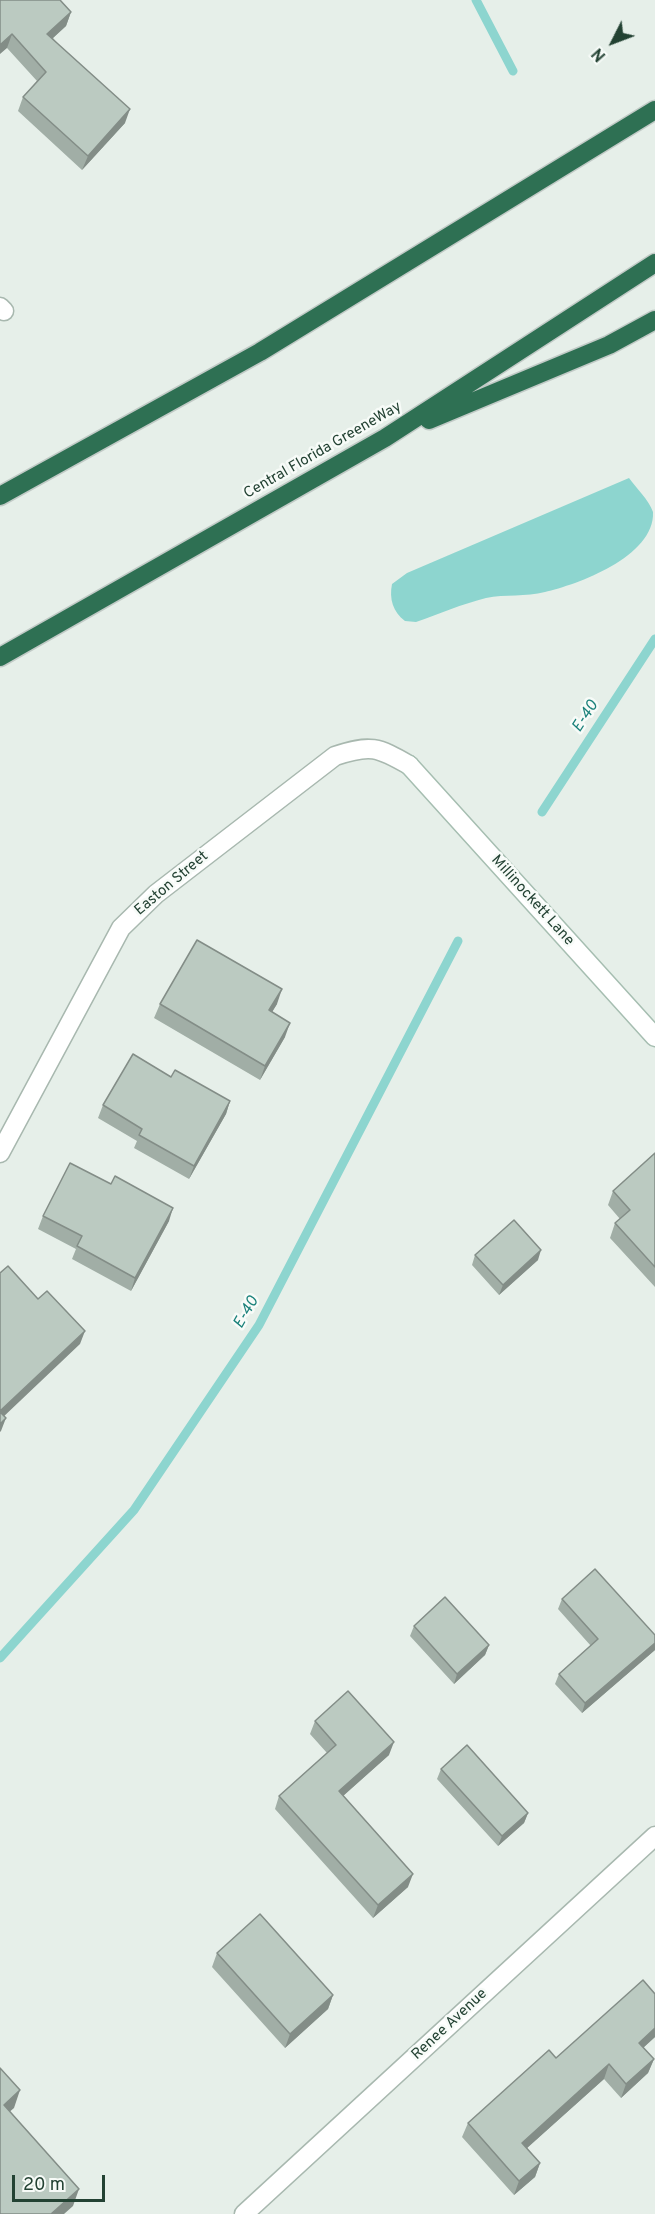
<!DOCTYPE html>
<html>
<head>
<meta charset="utf-8">
<style>
	body { margin:0 }
	#map { position:relative; width:655px; height:2214px; overflow:hidden; background:#e6efe9; font-family:Overpass,sans-serif }
	canvas { display:block }
	.north { position:absolute; left:583px; top:12px; width:60px; height:60px; -webkit-text-stroke:4px #f7fbf8; paint-order:stroke; rotate:228deg; font-size:16px; font-weight:700; line-height:24px; text-align:center; color:#234233 }
	.north::after { content:''; display:block; margin:auto; width:21px; height:27px; background:#234233; clip-path:polygon(50% 0,100% 100%,50% 72%,0 100%) }
	.scale { position:absolute; left:12px; top:2175px; width:93px; height:27px; box-sizing:border-box; border:3px solid #234233; border-top:0; padding-left:8px; font-size:18px; line-height:21px; white-space:nowrap; color:#234233; -webkit-text-stroke:4px #f7fbf8; paint-order:stroke }
</style>
</head>
<body>
<div id="map">
<canvas width="655" height="2214"></canvas>
<div class="north">N</div>
<div class="scale">20 m</div>
</div>
<script>
const ctx = document.querySelector('canvas').getContext('2d');
ctx.lineJoin = 'round';
function fill(path, color) {
  ctx.fillStyle = color;
  ctx.fill(path, 'evenodd');
}
function strokePath(path, color, width, dash) {
  ctx.strokeStyle = color;
  ctx.lineWidth = width;
  ctx.lineCap = dash ? 'butt' : 'round';
  ctx.setLineDash(dash || []);
  ctx.stroke(path);
}
function write(font, color, halo, rows, align = 'center') {
  ctx.font = font + ' Overpass,sans-serif';
  ctx.lineWidth = 5;
  ctx.setLineDash([]);
  ctx.textBaseline = 'middle';
  ctx.strokeStyle = halo;
  ctx.fillStyle = color;
  for (const [text, x, y, turn = 0] of rows) {
    ctx.save();
    ctx.translate(x, y);
    ctx.rotate((+turn || 0) * Math.PI / 180);
    ctx.textAlign = isNaN(turn) ? turn : align;
    if (halo) ctx.strokeText(text, 0, 0);
    ctx.fillText(text, 0, 0);
    ctx.restore();
  }
}
fill(new Path2D(`
	M 629,478 C 636,488 649,500 653,512 C 655,557 576,585 545,592 C 526,597 505,594 486,598 C 462,604 439,614 416,622 L 405,621 C 393,612 389,599 392,584 L 407,573 Z`), '#8dd5cf');
strokePath(new Path2D(`
	M 476,0 L 513,71
	M 542,812 L 655,639
	M 0,1658 L 134,1510 L 259,1325 L 458,941`), '#8dd5cf', 9);
const street = new Path2D(`
	M 0,307 L 4,311
	M 0,1153 L 121,928 L 156,894 L 335,756 C 370,744 378,747 409,765
	M 244,2214 L 655,1836`);
const secondary = new Path2D(`
	M 409,765 L 655,1037`);
const highway = new Path2D(`
	M 429,420 L 609,345 L 655,320
	M 0,496 L 260,352 L 655,110
	M 0,657 L 385,438 L 655,263`);
strokePath(street, '#a8b8af', 21);
strokePath(secondary, '#a6beb1', 21);
strokePath(highway, '#c1cac6', 21);
strokePath(street, '#fff', 18);
strokePath(secondary, '#fff', 18);
strokePath(highway, '#2e7053', 18);
fill(new Path2D(`
	M 0,0 L 71,12 L 66,26 L 53,38 L 125,123 L 82,170 L 18,111 L 23,97 L 37,81 L 7,48 Z
	M 160,1004 L 277,1004 L 272,1012 L 285,1037 L 260,1080 L 154,1018 Z
	M 171,1077 L 230,1101 L 226,1114 L 189,1179 L 134,1148 L 137,1141 L 98,1118 L 103,1105 Z
	M 655,1153 L 655,1287 L 610,1238 L 615,1223 L 620,1219 L 608,1205 L 613,1191 Z
	M 111,1184 L 169,1221 L 131,1291 L 72,1259 L 76,1249 L 38,1229 L 43,1216 Z
	M 475,1255 L 538,1260 L 499,1295 L 472,1265 Z
	M 562,1599 L 655,1635 L 655,1650 L 582,1713 L 555,1684 L 559,1674 L 591,1646 L 558,1609 Z
	M 414,1626 L 489,1645 L 485,1655 L 454,1684 L 410,1636 Z
	M 315,1721 L 389,1755 L 343,1796 L 408,1887 L 373,1918 L 275,1809 L 279,1796 L 327,1753 L 310,1734 Z
	M 441,1769 L 528,1813 L 524,1823 L 498,1846 L 437,1779 Z
	M 217,1953 L 333,1995 L 328,2009 L 285,2048 L 212,1967 Z
	M 655,1994 L 655,2037 L 643,2048 L 654,2059 L 648,2073 L 621,2098 L 604,2079 L 527,2148 L 540,2163 L 535,2177 L 514,2195 L 462,2137 L 468,2123 L 556,2058 Z`), '#a1aea6');
fill(new Path2D(`
	M 71,12 L 66,26 L 42,48 L 47,34 Z
	M 12,34 L 7,48 L 0,54 L 0,45 Z
	M 130,109 L 125,123 L 82,170 L 88,156 Z
	M 282,989 L 277,1004 L 264,1025 L 269,1010 Z
	M 290,1023 L 285,1037 L 260,1080 L 265,1066 Z
	M 230,1101 L 226,1114 L 189,1179 L 194,1166 Z
	M 173,1208 L 169,1221 L 131,1291 L 135,1278 Z
	M 541,1250 L 538,1260 L 499,1295 L 503,1285 Z
	M 85,1331 L 80,1344 L 0,1420 L 0,1411 Z
	M 6,1418 L 1,1431 L 0,1432 L 0,1424 Z
	M 655,1643 L 655,1650 L 582,1713 L 585,1703 Z
	M 489,1645 L 485,1655 L 454,1684 L 457,1674 Z
	M 394,1742 L 389,1755 L 334,1804 L 339,1791 Z
	M 528,1813 L 524,1823 L 498,1846 L 502,1836 Z
	M 413,1874 L 408,1887 L 373,1918 L 378,1905 Z
	M 333,1995 L 328,2009 L 285,2048 L 290,2034 Z
	M 655,2028 L 655,2037 L 633,2057 L 639,2043 Z
	M 654,2059 L 648,2073 L 621,2098 L 626,2084 Z
	M 609,2064 L 604,2079 L 517,2157 L 522,2143 Z
	M 20,2090 L 14,2108 L 0,2120 L 4,2105 Z
	M 540,2163 L 535,2177 L 514,2195 L 519,2181 Z
	M 79,2189 L 73,2206 L 64,2214 L 51,2214 Z`), '#838d87');
const building = new Path2D(`
	M 0,0 L 60,0 L 71,12 L 47,34 L 130,109 L 88,156 L 23,97 L 46,72 L 12,34 L 0,45 Z
	M 197,940 L 282,989 L 269,1010 L 290,1023 L 265,1066 L 160,1004 Z
	M 133,1054 L 171,1077 L 175,1070 L 230,1101 L 194,1166 L 139,1135 L 142,1129 L 103,1105 Z
	M 655,1153 L 655,1267 L 615,1223 L 630,1210 L 613,1191 Z
	M 70,1163 L 111,1184 L 115,1176 L 173,1208 L 135,1278 L 77,1246 L 82,1236 L 43,1216 Z
	M 514,1220 L 541,1250 L 503,1285 L 475,1255 Z
	M 8,1266 L 38,1299 L 47,1291 L 85,1331 L 0,1411 L 0,1273 Z
	M 0,1412 L 6,1418 L 0,1424 Z
	M 595,1569 L 655,1635 L 655,1643 L 585,1703 L 559,1674 L 598,1639 L 562,1599 Z
	M 445,1597 L 489,1645 L 457,1674 L 414,1626 Z
	M 348,1691 L 394,1742 L 339,1791 L 413,1874 L 378,1905 L 279,1796 L 336,1745 L 315,1721 Z
	M 467,1745 L 528,1813 L 502,1836 L 441,1769 Z
	M 260,1914 L 333,1995 L 290,2034 L 217,1953 Z
	M 643,1980 L 655,1994 L 655,2028 L 639,2043 L 654,2059 L 626,2084 L 609,2064 L 522,2143 L 540,2163 L 519,2181 L 468,2123 L 549,2050 L 556,2058 Z
	M 0,2068 L 20,2090 L 4,2105 L 79,2189 L 51,2214 L 0,2214 Z`);
fill(building, '#bbcac1');
strokePath(building, '#838d87', 1.5);
write('15px', '#234233', '#f7fbf8', [
	["Central Florida GreeneWay",323,451,-30],
	["Easton Street",172,884,-40],
	["Millinockett Lane",532,901,48],
	["Renee Avenue",450,2025,-43]
]);
write('italic 16px', '#1a817a', '#f7fbf8', [
	["E-40",586,717,-57],
	["E-40",247,1313,-60]
]);
</script>
</body>
</html>
